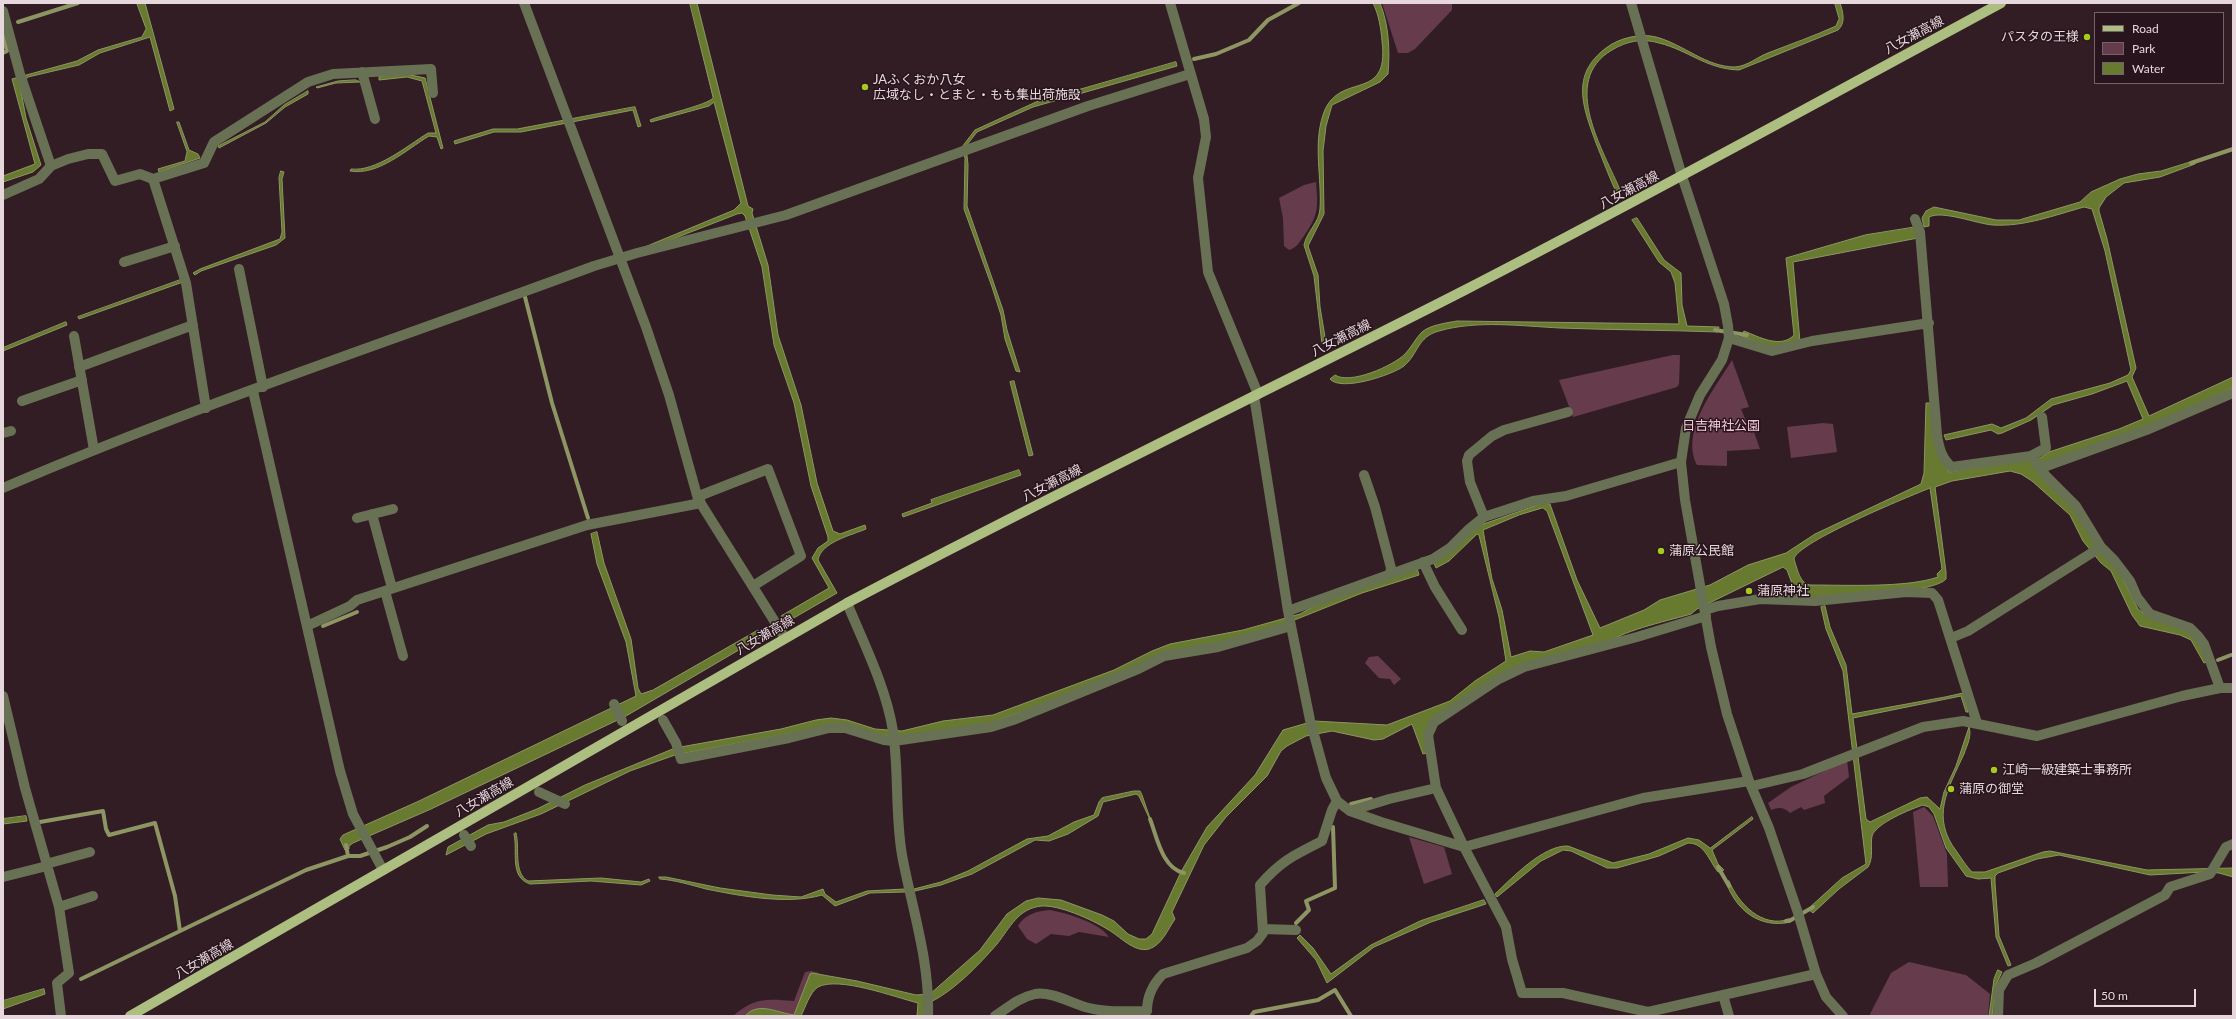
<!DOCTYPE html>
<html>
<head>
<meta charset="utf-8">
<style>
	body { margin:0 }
	#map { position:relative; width:2236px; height:1019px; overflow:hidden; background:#321d25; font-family:Lato,sans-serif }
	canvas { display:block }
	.frame { position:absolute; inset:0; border:4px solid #e6d7dc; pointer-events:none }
	.legend { position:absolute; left:2094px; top:12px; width:130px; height:72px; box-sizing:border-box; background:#27141c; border:1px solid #736269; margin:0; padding:5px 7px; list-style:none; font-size:12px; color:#e6d7dc }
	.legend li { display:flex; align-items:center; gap:8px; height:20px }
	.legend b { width:20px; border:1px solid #736269 }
	.scale { position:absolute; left:2094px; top:989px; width:102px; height:18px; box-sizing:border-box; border:2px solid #e6d7dc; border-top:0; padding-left:5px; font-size:12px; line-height:14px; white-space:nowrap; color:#e6d7dc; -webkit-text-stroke:3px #27141c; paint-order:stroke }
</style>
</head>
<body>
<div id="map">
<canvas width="2236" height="1019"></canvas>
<div class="frame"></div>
<ul class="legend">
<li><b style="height:5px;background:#acbf80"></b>Road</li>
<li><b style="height:11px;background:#663c4d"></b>Park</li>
<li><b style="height:11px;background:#677a2f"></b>Water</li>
</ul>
<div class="scale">50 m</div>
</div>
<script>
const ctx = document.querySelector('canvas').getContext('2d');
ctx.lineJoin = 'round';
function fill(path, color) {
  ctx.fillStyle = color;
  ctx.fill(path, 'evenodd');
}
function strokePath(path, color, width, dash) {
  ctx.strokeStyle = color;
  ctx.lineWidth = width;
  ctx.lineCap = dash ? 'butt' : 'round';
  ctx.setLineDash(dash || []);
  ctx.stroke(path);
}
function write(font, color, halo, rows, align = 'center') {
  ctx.font = font + ' Lato,"Noto Sans JP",sans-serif';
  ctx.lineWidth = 3;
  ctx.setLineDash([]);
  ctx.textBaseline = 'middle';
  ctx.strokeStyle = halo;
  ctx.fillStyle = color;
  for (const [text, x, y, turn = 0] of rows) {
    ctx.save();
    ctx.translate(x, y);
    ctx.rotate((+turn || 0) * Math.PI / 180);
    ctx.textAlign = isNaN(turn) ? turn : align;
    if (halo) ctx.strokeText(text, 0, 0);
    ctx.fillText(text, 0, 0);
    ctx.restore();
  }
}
fill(new Path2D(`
	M 1382,3 L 1452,3 L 1452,10 L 1415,49 L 1408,53 L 1398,53 Z
	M 1316,182 C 1318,208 1319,214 1304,236 C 1299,242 1297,248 1289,250 L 1284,246 L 1283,218 L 1279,198 L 1304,185 Z
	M 1673,355 L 1680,355 L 1679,384 L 1677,387 L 1573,417 L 1559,380 Z
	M 1732,360 L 1749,407 L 1741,409 L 1751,433 L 1754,432 L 1760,449 L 1727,451 L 1727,466 L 1697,465 C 1680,431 1715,388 1732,360 Z
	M 1823,423 L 1833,424 L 1837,452 L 1791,458 L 1787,427 Z
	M 1378,656 L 1401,679 L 1394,685 L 1390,679 L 1379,678 L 1365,663 L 1369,657 Z
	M 1847,760 L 1849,777 L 1824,796 L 1825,803 L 1804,810 L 1801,807 L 1790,813 C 1784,807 1779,807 1771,810 L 1768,803 L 1791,787 Z
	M 1924,807 L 1933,816 L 1947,854 L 1948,887 L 1920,887 L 1913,812 Z
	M 1409,837 L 1444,847 L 1452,874 L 1424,884 Z
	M 1050,910 C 1067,913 1100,923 1109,937 L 1079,932 L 1069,936 L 1051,934 L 1036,944 L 1027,939 L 1018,926 C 1025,914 1037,911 1050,910 Z
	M 1909,962 L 1966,975 L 1990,994 L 1988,1016 L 1869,1016 L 1891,973 Z
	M 811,971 L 819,973 L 819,976 L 800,1014 L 786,1016 C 773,1004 764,1014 749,1016 C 744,1017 738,1016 733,1016 C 755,997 766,999 794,1001 L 805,972 Z`), '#663c4d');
const water = new Path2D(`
	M 137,3 L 145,3 L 174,109 L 170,111 L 150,37 L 100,53 L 79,65 L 28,77 L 20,86 L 26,118 L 41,165 L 33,172 L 3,182 L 3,176 L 35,164 L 12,79 L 77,61 L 98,50 L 142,37 L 146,29 Z
	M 690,3 L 697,3 L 748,206 L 753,209 L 752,213 L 768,265 L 778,335 L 801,405 L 817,483 L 833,531 L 840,534 L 865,525 L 866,529 C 852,535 821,542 818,560 L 837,593 L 785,623 L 781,616 L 829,588 L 812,558 L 818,548 L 828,541 L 828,537 L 811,486 L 794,403 L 774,345 L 762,267 L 745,216 L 742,213 L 737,214 L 624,258 L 623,256 L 734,210 L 741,203 L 714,102 L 709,106 L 651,122 L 650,120 C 662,115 708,105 713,98 Z
	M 1373,3 L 1380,3 C 1389,25 1390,51 1388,74 L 1380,82 L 1332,105 L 1326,126 L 1323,151 L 1324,214 L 1308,246 L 1318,275 L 1320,307 L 1326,343 L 1322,344 L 1314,276 L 1304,245 C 1307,231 1319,223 1320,209 C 1322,178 1313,145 1323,115 C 1338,69 1390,105 1382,41 C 1381,29 1379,15 1373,3 Z
	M 1835,3 L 1840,3 C 1843,12 1846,23 1838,30 L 1739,70 C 1706,69 1688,50 1659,43 C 1642,38 1627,41 1612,50 C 1559,81 1604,151 1621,192 L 1617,194 C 1609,177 1603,160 1596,143 C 1583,107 1570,75 1606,48 C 1619,38 1640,33 1656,37 C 1683,44 1706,67 1735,67 C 1748,66 1757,57 1768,53 C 1791,44 1814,36 1836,26 L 1839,19 Z
	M 1176,62 L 1177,66 L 1033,107 L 977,132 L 966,146 L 968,165 L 967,206 L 1003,310 L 1007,330 L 1020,372 L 1016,371 L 1005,339 L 1001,315 L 992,287 L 964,209 L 965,158 L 962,147 L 975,130 L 1036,102 Z
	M 406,74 L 425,78 L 443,148 L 441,149 L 437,137 L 429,136 C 406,150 378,176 350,171 L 351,169 C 376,172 407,146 428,133 L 436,133 L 422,81 L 407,77 L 379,80 L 379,77 Z
	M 356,80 L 360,82 L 336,83 L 317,88 L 316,87 L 338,81 Z
	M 308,91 L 308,94 L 285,107 L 266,123 L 219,148 L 218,146 L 265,122 L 284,105 Z
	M 635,107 L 641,126 L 638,127 L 633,110 L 521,132 L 494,132 L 455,144 L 454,141 L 493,129 L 517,129 Z
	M 177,122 L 179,122 L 189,150 L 198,154 L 200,158 L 159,172 L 158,169 L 185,161 L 187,152 Z
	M 2194,161 L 2196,162 L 2195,164 L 2160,177 L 2124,183 L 2106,197 L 2099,208 L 2099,211 L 2107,239 L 2136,368 L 2132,377 L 2149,416 L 2233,377 L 2233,388 L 2155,423 L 2042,465 L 2117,567 L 2138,609 L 2148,617 L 2188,632 L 2197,639 L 2207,662 L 2204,663 L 2191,640 L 2180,635 L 2140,626 L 2132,615 L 2111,571 L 2101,563 L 2083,541 L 2070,515 L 2032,481 L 2021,474 L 2010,471 L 1952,481 L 1935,487 L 1946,572 L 1946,579 C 1932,595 1824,596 1797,597 L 1787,570 L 1783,567 L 1697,609 L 1691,614 C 1675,619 1621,631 1612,641 L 1511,669 L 1439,715 L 1427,753 L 1423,754 L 1412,724 L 1383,739 L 1374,740 L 1332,731 L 1306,736 L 1287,746 L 1281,751 L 1267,776 L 1226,817 L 1204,845 L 1172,912 L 1175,919 C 1168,929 1162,945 1149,949 C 1134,953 1120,936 1107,929 C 1091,919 1059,905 1042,906 C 1018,908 1010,928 997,944 C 979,965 951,994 926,1004 L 923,1016 L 917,1016 L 918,1003 C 894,997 839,976 818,987 C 810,992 805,1008 801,1016 L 745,1016 C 758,1001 778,1013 794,1015 L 810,974 L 812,973 L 857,981 L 916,995 L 930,994 L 980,950 L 1007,914 L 1026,901 L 1038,898 L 1061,900 L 1102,915 L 1114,921 L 1128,934 L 1139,939 L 1146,939 L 1152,934 L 1181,872 L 1207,827 L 1255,775 L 1283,730 L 1314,721 L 1387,725 L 1450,701 L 1475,681 L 1506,661 L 1499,617 L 1479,535 L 1477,534 L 1449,561 L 1436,568 L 1434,563 L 1478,526 L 1543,503 L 1550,504 L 1577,580 L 1600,628 L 1644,610 L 1660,600 L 1710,585 L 1748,565 L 1786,553 L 1815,534 L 1921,484 L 1924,473 L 1926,403 L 1931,403 L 1941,459 L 1949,472 L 2040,458 L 2049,452 L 2119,429 L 2143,419 L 2127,381 L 2092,394 L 2053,405 L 2031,420 L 2002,433 L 1998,434 L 1991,430 L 1946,440 L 1944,435 L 1992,424 L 2001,428 L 2026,418 L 2051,399 L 2110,383 L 2128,375 L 2131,370 L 2105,251 L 2092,209 L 2084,207 C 2055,215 2024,227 1993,225 C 1977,224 1943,210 1929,217 L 1929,226 L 1924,227 L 1922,218 L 1926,211 L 1934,207 L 1996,220 L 2019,220 L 2080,202 L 2091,192 L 2120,179 L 2138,174 L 2161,171 ZM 1930,488 L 1942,569 L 1937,574 L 1938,577 C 1907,588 1846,585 1811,585 C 1800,585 1797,568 1794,559 C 1797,542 1910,496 1930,488 ZM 1543,508 L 1547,511 L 1593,635 L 1544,652 L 1530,651 L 1511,657 L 1502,610 L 1492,579 L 1483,530 L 1519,515 Z
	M 281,171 L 284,172 L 282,179 L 285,238 L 276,245 L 201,271 L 195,275 L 193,273 L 200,269 L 280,239 L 282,232 L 279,178 Z
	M 1637,218 L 1664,260 L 1681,273 L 1682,305 L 1687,326 L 1719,327 L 1718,332 C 1666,330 1613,330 1560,328 C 1521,326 1477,320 1439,331 C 1417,337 1419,353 1404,366 C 1392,375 1341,392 1330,379 L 1335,375 C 1350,385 1393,366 1405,354 C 1411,348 1415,339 1422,332 C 1430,325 1446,323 1457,321 L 1679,324 L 1675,283 L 1671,272 L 1659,262 L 1632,220 Z
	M 1917,227 L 1918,238 L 1793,262 L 1800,342 L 1770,347 L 1741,336 L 1744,331 C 1759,337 1781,349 1794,335 L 1786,258 L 1865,235 Z
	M 183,279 L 183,282 L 79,319 L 78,317 Z
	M 66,322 L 67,325 L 3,351 L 3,348 Z
	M 1014,381 L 1033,455 L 1029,456 L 1010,382 Z
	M 1019,470 L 1021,475 L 903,517 L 902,514 L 932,503 L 931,500 Z
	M 597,532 L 604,563 L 631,639 L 638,688 L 641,694 L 653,690 L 758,630 L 761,637 L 626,716 L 431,809 L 353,843 L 349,846 L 349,849 L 345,850 L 340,839 L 343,835 L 419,801 L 636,696 L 626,642 L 597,564 L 591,534 Z
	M 1417,568 L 1419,575 L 1362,593 L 1282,625 L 1233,640 L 1197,647 L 988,724 L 920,735 L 883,736 L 829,724 L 797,732 L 675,755 L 630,771 L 541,814 L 486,834 L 446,855 L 448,847 L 488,825 L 504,822 L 537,809 L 585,785 L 675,748 L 781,729 L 816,720 L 831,718 L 847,720 L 875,729 L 902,731 L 943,721 L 993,715 L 1114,670 L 1152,651 L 1170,644 L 1243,630 L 1300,614 L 1320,603 Z
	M 1825,606 L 1830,627 L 1846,665 L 1852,714 L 1945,697 L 1963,693 L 1968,712 L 1966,712 L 1961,696 L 1853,718 L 1866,819 L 1870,822 L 1920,798 L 1927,797 L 1940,809 L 1944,792 L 1956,766 L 1969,727 C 1972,736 1967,745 1964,754 C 1948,789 1930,817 1957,852 C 1962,859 1966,866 1972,872 L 1985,872 L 2043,852 L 2050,851 L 2147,870 L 2233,868 L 2233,877 L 2219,873 L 2204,872 L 2150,875 L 2059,855 L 2037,859 L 1998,873 L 1995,876 L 1995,883 L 1999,936 L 2011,965 L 2008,966 L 1996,937 L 1991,878 L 1978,879 L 1966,876 L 1946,848 L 1934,814 L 1929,807 L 1923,805 C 1911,809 1876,823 1872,836 C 1870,847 1874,857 1868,867 L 1839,889 L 1813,913 L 1808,909 L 1842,878 L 1866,864 L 1843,671 L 1826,629 L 1821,607 Z
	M 1134,791 L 1140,791 L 1142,795 L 1152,824 L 1139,796 L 1136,794 L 1103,802 L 1098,816 L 1068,834 L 1049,841 L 1035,840 L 972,874 L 941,885 L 915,891 L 914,889 L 941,882 L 968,871 L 1027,839 L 1048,836 L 1074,822 L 1094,815 L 1099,802 L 1102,798 Z
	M 26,816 L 27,821 L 3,824 L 3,819 Z
	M 1752,817 L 1753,819 L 1712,850 L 1718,864 L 1724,870 L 1718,872 C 1709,861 1705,843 1688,843 L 1659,856 L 1617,868 L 1607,868 L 1571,851 L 1563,850 L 1541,861 L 1497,897 L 1495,894 C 1512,878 1543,845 1568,846 L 1613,863 L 1649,854 L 1688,838 L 1699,840 L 1710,848 Z
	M 516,833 C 520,847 513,873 528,881 L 601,878 L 641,882 L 649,879 L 650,881 L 641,885 L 591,881 L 530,884 C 509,877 518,852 514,834 Z
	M 659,877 L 666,877 L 720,888 L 772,895 L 801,897 L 823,889 L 825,894 L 836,902 L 867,891 L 905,889 L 905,892 L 870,893 L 835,906 L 822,895 C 787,905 741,896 706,889 C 691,885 675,880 660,879 Z
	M 1729,881 C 1738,903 1762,929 1790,919 L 1791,922 C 1759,929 1736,910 1726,882 Z
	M 1484,900 L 1486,904 L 1431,922 L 1374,947 L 1327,983 L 1316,960 L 1297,938 L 1300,935 L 1313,948 L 1331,974 L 1371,945 L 1420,921 Z
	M 1998,970 L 2002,972 L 1996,985 L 1992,1016 L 1989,1016 L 1994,979 Z
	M 44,989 L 45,994 L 3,1009 L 3,1001 Z`);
fill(water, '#677a2f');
strokePath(water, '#8d9663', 1);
strokePath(new Path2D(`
	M 18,22 L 78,3
	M 3,35 L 7,51 L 3,53
	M 1194,59 L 1216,54 L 1249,40 L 1268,20 L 1299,3
	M 2191,163 L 2233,149
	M 524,293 L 552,403 L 588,518
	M 1715,330 L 1747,335
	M 323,626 L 357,612
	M 2218,660 L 2231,655
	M 1351,804 L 1371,799
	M 1150,819 C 1157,837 1162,868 1184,873
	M 40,822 L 103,811 L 106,829 L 109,835 L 155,823 L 175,896 L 180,931
	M 346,845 L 348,856
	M 1718,867 L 1729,886
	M 1786,921 L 1791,920 L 1813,907
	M 1296,923 L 1309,910 L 1306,901 L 1335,888 L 1333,827
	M 81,979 L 306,870 L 348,856 L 360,856 L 387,847 L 410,837 L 427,826
	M 1251,1016 L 1254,1012 L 1318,1000 L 1335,990 L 1351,1016`), '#8d9663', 4);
strokePath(new Path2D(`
	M 524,3 L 646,327 L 669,395 L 698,499
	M 1170,3 L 1204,119 L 1206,137 L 1198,178 L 1208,272 L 1258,394
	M 1631,3 L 1682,176 L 1724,304 L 1728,326 L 1729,338 L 1722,360 L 1700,395 L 1686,428 L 1681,462 L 1685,500 L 1711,647 L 1727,714 L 1749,781 L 1769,828 L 1798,913 L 1816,974 L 1826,997 L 1843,1016
	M 3,11 L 20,74 L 51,166
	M 362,72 L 375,119
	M 153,179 L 186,283 L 206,408
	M 3,195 L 39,179 L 51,166 L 68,159 L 88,154 L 102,154 L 115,181 L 140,174 L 153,179 L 204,163 L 214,142 L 308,82 L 333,74 L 431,69 L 433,93
	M 1915,219 L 1920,232 L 1937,435 C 1939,448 1942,459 1952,467 L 2031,456 L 2046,448 L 2042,417
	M 124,262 L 175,246
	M 239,269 L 263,387
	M 74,336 L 94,450
	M 1729,338 L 1772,351 L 1812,341 L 1929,323
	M 79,367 L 193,325
	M 253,391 L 340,771 L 353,814 L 383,870
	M 1254,396 L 1288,611 L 1310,720 L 1326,778 L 1337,801 L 1350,811 L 1381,822 L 1464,847 L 1643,798 L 1749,781
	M 22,401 L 82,380
	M 3,433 L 11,431
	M 2031,456 L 2046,476 L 2076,506 L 2101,547 L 2114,560 L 2130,581 L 2137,597 L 2150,614 L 2190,628 L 2198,636 L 2204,644 L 2220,688
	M 2041,468 L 2149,429 L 2233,393
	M 1364,475 L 1375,507 L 1391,568 L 1390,574
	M 3,488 C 196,405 397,339 594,266 L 637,253 L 786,215 L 1088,106 L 1190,74
	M 372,514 L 392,588
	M 1484,517 L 1470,482 L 1467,461 L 1469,455 L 1492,436 L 1504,430 L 1568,412
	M 357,518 L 393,509
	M 1423,562 L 1435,587 L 1462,630
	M 753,586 L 801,556 L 768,469 L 704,494 L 698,499 L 785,638
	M 385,591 L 403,656
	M 847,603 C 864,644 886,687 893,731 C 899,772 895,814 902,855 C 912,909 930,961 928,1016
	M 1705,610 L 1718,606 L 1760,599 L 1815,601 L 1906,592 L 1932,593 L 1938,600 L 1977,723
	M 1288,611 L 1433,559 L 1450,548 L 1468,530 L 1484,517 L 1533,501 L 1566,496 L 1681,462
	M 307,626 L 350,606 L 357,600 L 587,525 L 701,503
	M 1951,638 L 1968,631 L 2101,547
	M 3,696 L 25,788 L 59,907 L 69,973 L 57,983 L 61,1016
	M 614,704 L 622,721
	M 663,720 L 676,743 L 681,759 L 789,738 L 829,728 L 845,728 L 884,740 L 894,741 L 991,727 L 1013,720 L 1138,669 L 1164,656 L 1218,647 L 1291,626
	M 1752,786 L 1803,774 L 1923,727 L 1963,721 L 2037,736 L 2182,696 L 2220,688 L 2233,688
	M 1436,788 L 1464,847 L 1506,927 L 1512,959 L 1522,993 L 1563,993 L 1648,1012 L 1816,974
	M 539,792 L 565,804
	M 1350,811 L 1389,799 L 1436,788 L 1428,735 L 1434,722 L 1497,680 L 1524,667 L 1637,637 L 1706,616
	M 464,835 L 471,846
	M 46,864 L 90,852
	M 3,877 L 47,866
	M 59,907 L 93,896
	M 1263,929 L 1296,930
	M 1723,995 L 1729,1016
	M 995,1016 C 1009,1007 1018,998 1035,994 C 1051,991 1073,1004 1089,1008 C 1107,1013 1128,1011 1147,1011 C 1147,996 1153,984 1163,974 L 1247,948 L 1257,941 L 1263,933 L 1260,885 C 1281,861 1294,855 1322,841 L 1332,810 L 1337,801
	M 1998,1016 L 1999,990 L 2008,975 L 2036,963 L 2165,895 L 2170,887 L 2210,874 L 2226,847 L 2233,844`), '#687153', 10);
strokePath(new Path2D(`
	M 130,1016 L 847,603 C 1051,495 1259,395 1465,290 C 1646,197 1823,99 2001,3`), '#acbf80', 10);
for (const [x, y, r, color] of [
	[2087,37,4,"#a5c823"],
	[865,87,4,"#a5c823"],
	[1661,551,4,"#a5c823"],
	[1749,591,4,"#a5c823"],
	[1994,770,4,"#a5c823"],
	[1951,789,4,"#a5c823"]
]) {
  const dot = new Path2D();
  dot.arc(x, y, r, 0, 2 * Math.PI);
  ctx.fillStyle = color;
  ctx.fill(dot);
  strokePath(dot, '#27141c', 1.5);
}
write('13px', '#e6d7dc', '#27141c', [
	["八女瀬高線",1914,35,-28],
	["八女瀬高線",1629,190,-28],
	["八女瀬高線",1341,338,-27],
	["八女瀬高線",1052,483,-27],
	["八女瀬高線",765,635,-30],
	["八女瀬高線",484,797,-30],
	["八女瀬高線",204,959,-30]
]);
write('13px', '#e6d7dc', '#27141c', [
	["パスタの王様",2079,37,"right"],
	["JAふくおか八女",873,80],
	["広域なし・とまと・もも集出荷施設",873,95],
	["蒲原公民館",1669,551],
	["蒲原神社",1757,591],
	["江崎一級建築士事務所",2002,770],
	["蒲原の御堂",1959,789]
], 'left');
write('13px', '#f2c7d6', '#27141c', [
	["日吉神社公園",1721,426]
]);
</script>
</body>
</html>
